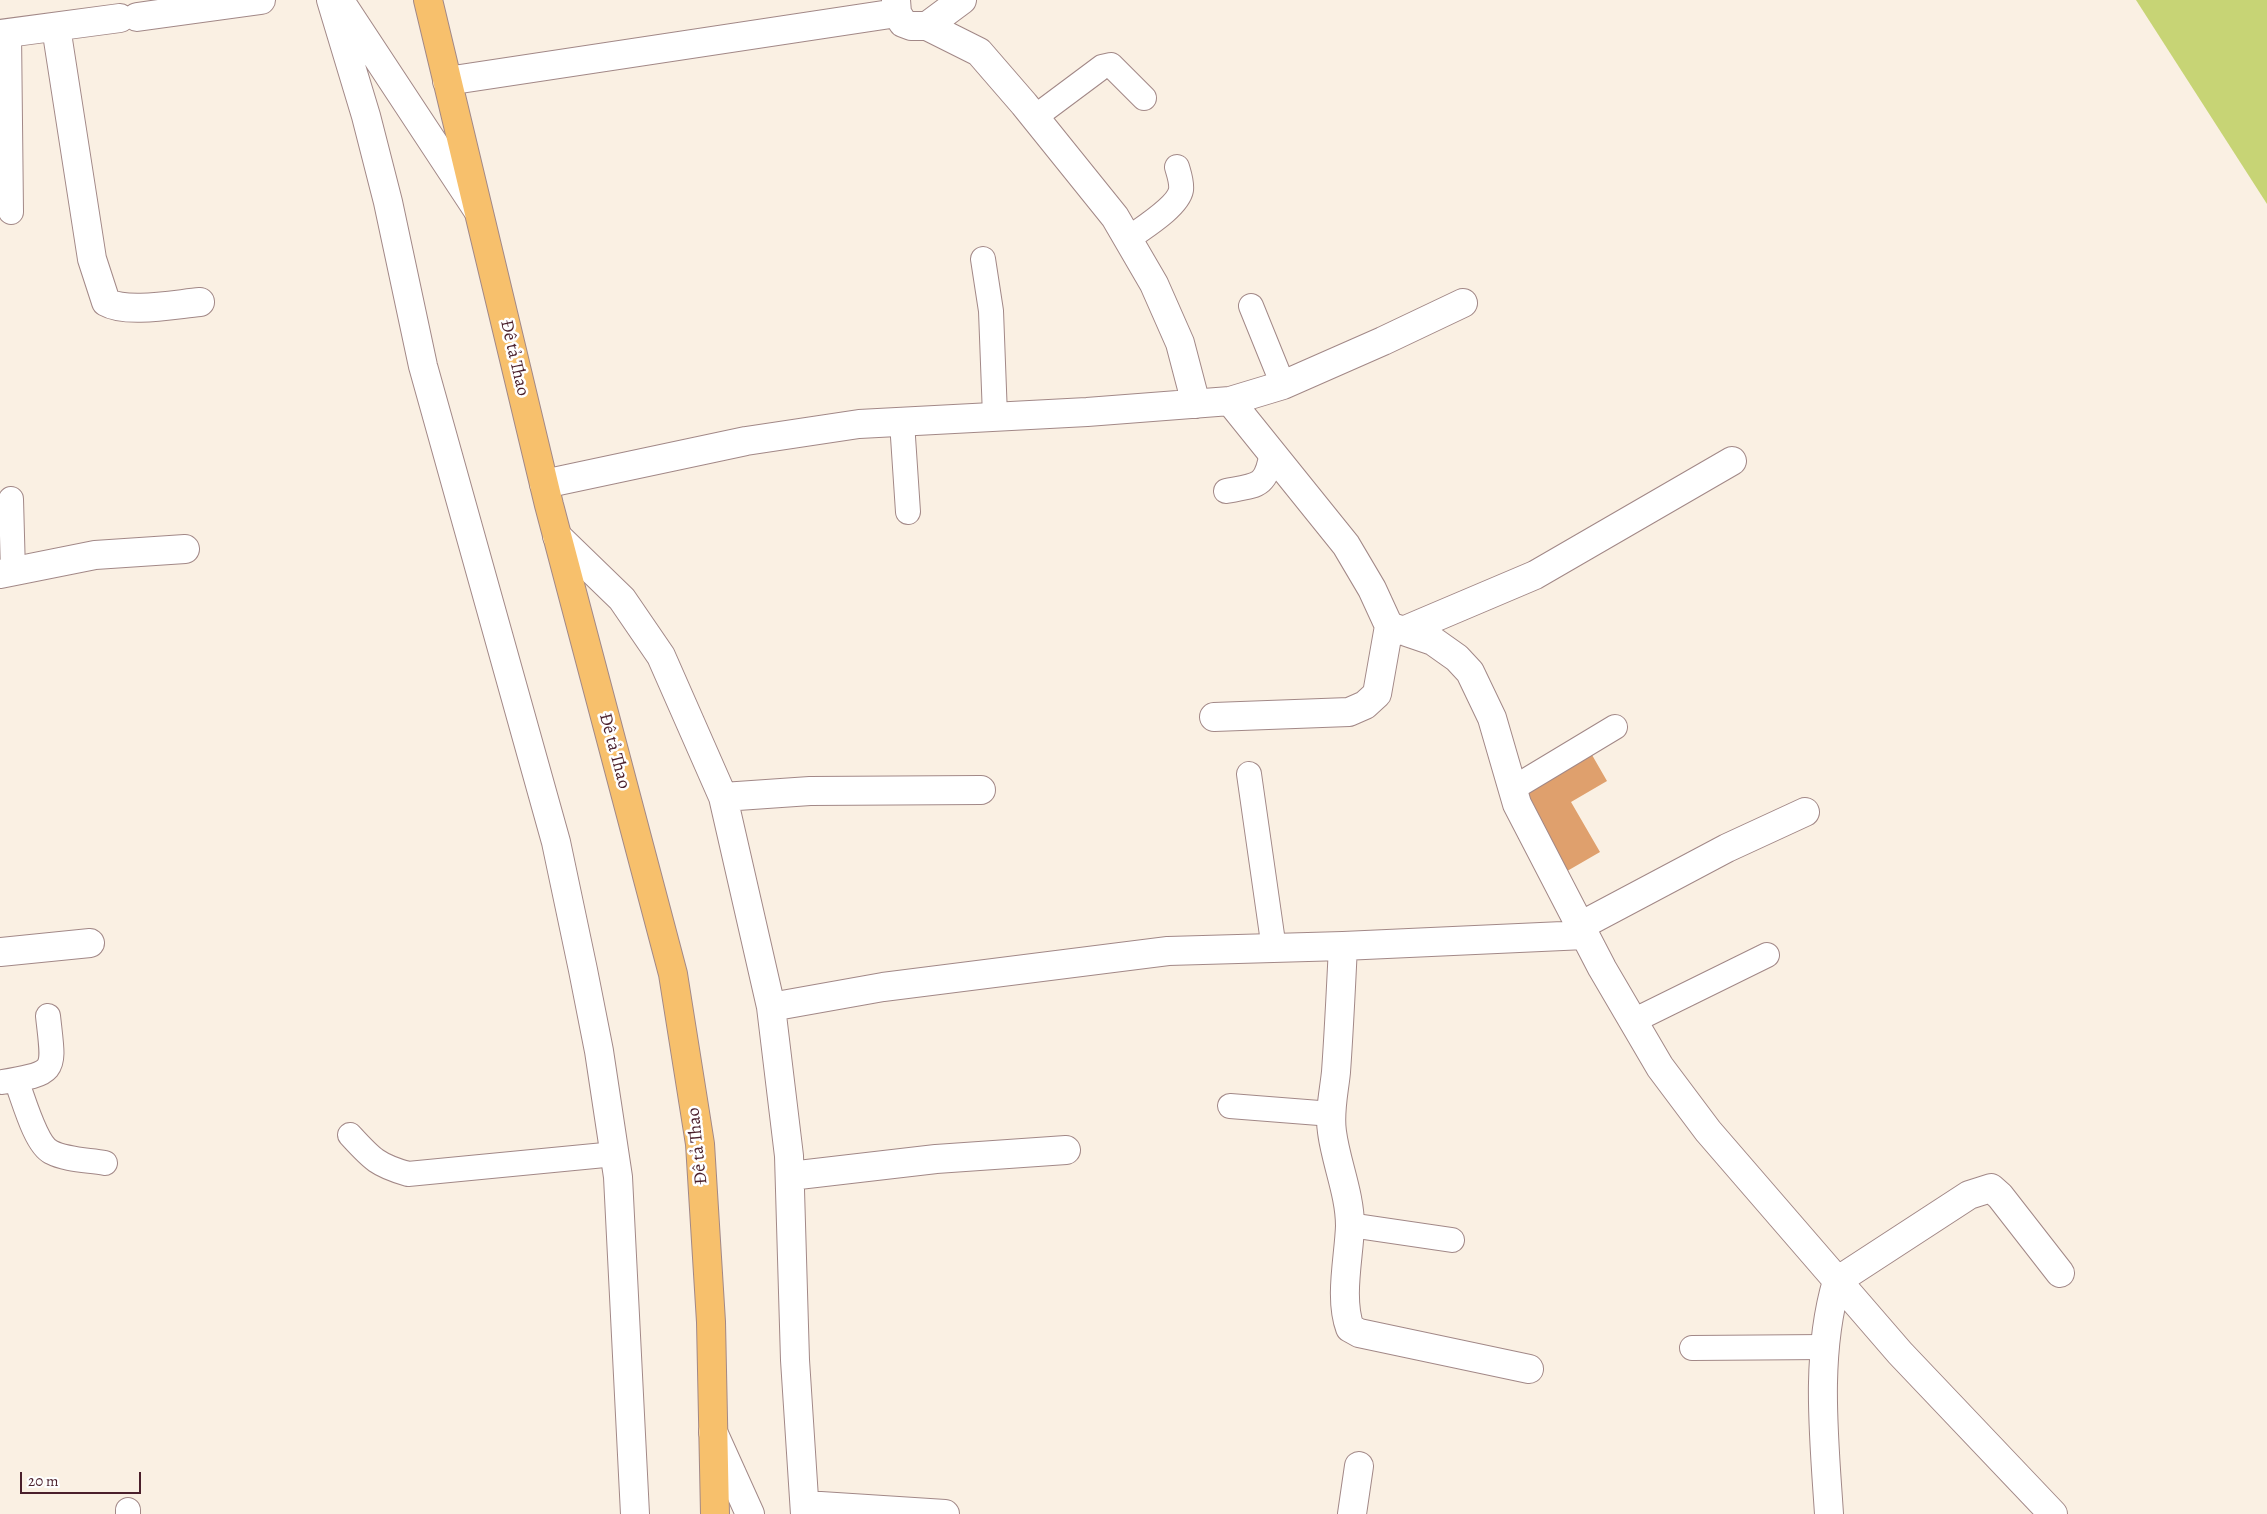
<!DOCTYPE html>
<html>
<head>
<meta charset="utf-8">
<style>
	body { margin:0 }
	#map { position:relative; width:2267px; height:1514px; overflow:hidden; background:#faf0e3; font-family:Alegreya,serif }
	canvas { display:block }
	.scale { position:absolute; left:20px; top:1472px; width:121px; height:22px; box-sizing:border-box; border:2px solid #4a1f2b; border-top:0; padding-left:6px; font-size:15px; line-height:18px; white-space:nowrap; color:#4a1f2b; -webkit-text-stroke:4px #fff; paint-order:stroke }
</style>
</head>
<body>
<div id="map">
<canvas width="2267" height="1514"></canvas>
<div class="scale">20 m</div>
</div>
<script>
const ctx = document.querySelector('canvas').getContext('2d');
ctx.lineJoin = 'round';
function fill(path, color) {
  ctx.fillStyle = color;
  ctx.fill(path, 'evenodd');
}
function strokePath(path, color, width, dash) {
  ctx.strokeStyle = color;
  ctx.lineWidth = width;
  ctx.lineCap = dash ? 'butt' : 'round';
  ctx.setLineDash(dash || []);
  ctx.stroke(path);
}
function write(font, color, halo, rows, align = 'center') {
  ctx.font = font + ' Alegreya,serif';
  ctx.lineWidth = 5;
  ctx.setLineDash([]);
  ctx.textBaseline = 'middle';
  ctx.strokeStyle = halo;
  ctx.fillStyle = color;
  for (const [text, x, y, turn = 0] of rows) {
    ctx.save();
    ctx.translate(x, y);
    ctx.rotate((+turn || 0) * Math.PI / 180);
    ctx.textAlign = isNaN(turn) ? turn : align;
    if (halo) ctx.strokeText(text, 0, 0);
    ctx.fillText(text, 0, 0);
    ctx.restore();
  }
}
fill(new Path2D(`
	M 2136,0 L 2267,0 L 2267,204 Z`), '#c7d475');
fill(new Path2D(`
	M 1588,748 L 1607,781 L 1571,802 L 1600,852 L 1562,874 L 1514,792 Z`), '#dfa06d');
const lane = new Path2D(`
	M 9,33 L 11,212
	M 1035,117 L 1102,67 L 1111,65 L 1144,98
	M 1128,239 C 1141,229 1178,207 1181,190 C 1182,182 1179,174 1177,167
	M 983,259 L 991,311 L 995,416
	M 1251,306 L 1283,385
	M 902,422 L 908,512
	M 1226,491 C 1259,485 1266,487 1272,452
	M 11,499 L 13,572
	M 1249,774 L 1274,949
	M 1512,789 L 1615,727
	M 1633,1021 L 1767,955
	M 16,1080 C 23,1097 35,1144 51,1152 C 66,1160 88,1160 105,1163
	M 2,1082 C 59,1073 54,1071 48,1016
	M 1230,1106 L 1332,1114
	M 350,1135 C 372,1159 377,1165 408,1174 L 615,1154
	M 1350,1225 L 1452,1240
	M 1692,1348 L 1824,1347
	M 128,1510 L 128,1514`);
const street = new Path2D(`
	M 331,0 L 366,116 L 388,202 L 423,366 L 556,842 L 583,970 L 599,1051 L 618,1177 L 635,1514
	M 896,0 L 897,13 L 903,23 L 911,26 L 927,26 L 979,52 L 1024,104 L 1115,217 L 1154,284 L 1180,343 L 1196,404
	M 340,1 L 477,209
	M 137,17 L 261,0
	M 927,26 L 962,0
	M 56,27 L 92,259 L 106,302 C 127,314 176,304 200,302
	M 0,34 L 120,18
	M 447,81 L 897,13
	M 544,484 L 746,441 L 859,424 L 1087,412 L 1230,401 L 1283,385 L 1383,341 L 1463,303
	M 557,536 L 622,599 L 661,656 L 723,797 L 771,1007 L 789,1156 L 795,1360 L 805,1514
	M 0,574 L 95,555 L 185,549
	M 1389,626 L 1433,641 L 1457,658 L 1470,672 L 1492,718 L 1517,804 L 1602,968 L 1660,1067 L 1708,1131 L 1900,1353 L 2053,1514
	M 1403,631 L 1535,575 L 1732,461
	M 1214,717 L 1349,712 L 1365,705 L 1377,694 L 1389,626 L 1372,589 L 1346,545 L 1230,401
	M 723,797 L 810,791 L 981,790
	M 1580,926 L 1727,848 L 1805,812
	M 1343,946 C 1341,988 1339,1030 1336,1072 C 1334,1092 1329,1112 1332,1132 C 1336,1163 1350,1194 1350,1226 C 1349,1257 1339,1298 1350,1328 L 1359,1333 L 1529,1369
	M 0,952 L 90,943
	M 771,1007 L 883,987 L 1168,951 L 1343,946 L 1585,935
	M 790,1176 L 936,1159 L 1066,1150
	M 713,1432 L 750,1514
	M 805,1505 L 945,1514
	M 1352,1514 L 1359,1466
	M 1829,1514 C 1824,1437 1815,1356 1837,1281 L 1969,1195 L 1991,1188 L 2000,1196 L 2060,1273`);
const primary = new Path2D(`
	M 428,0 L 549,505 L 673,974 L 700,1144 L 711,1322 L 715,1514`);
strokePath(lane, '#a28887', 26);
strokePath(street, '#a28887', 30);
strokePath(primary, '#a28887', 30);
strokePath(lane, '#fff', 24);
strokePath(street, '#fff', 28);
strokePath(primary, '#f7c06c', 28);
write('18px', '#4a1f2b', '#fff', [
	["Đê tả Thao",514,358,77],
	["Đê tả Thao",614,751,75],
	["Đê tả Thao",698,1146,-96]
]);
</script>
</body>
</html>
